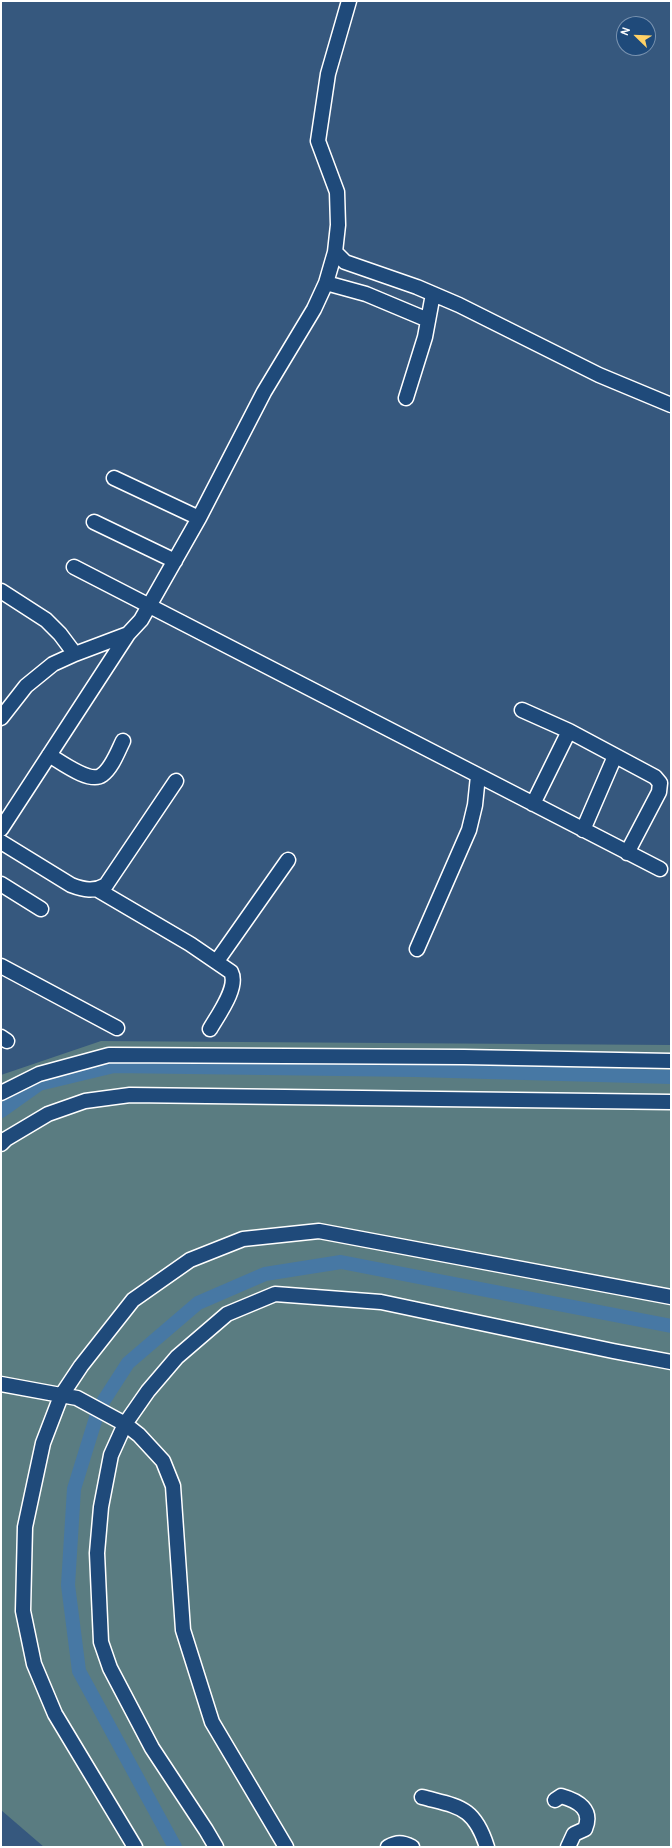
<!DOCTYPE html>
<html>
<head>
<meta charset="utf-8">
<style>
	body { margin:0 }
	#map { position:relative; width:672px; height:1848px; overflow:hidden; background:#36587e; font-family:Pangolin,sans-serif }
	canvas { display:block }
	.frame { position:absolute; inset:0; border:2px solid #fff; pointer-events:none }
	.north { position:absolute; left:616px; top:16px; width:40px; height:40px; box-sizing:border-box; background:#1f4a7a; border:1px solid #7992af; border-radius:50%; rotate:293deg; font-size:11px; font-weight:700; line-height:16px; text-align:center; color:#fff }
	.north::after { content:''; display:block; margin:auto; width:14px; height:18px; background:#ffd166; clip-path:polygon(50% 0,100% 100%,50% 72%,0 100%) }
</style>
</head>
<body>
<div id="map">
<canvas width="672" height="1848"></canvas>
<div class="frame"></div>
<div class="north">N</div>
</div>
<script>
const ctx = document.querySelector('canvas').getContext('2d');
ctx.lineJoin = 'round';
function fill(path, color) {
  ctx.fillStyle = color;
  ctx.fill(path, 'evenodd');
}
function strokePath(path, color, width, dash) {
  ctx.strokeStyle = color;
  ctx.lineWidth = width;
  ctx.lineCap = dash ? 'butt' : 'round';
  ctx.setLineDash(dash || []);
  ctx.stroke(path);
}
fill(new Path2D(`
	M 101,1041 L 671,1045 L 671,1847 L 44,1847 L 1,1810 L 1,1075 Z`), '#5a7c81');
strokePath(new Path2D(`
	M 1,1111 L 39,1084 L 114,1066 L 415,1070 L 671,1077
	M 175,1847 L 79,1671 L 68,1585 L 74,1489 L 99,1408 L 128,1363 L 198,1303 L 265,1274 L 341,1262 L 671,1326`), '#4778a4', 14);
const minor = new Path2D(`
	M 335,252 L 345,262 L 417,287 L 459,305 L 599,375 L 671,405
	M 326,283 L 366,294 L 428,320
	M 406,398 L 425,337 L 433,294
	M 114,478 L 199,518
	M 94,522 L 175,561
	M 74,567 L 660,869
	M 1,591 L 46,620 L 60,634 L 75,654
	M 522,710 L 569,731 L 655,777 L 660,783 L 659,792 L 627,853
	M 1,718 L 26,686 L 53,664 L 75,654 L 128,634 L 141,620 L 199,518 L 264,392 L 314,309 L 326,283 L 335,252 L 338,225 L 337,192 L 318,141 L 328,74 L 349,1
	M 49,755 C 61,762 90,784 102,775 C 112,768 118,751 123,741
	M 533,804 L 569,731
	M 1,829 L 128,634
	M 583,830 L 615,756
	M 1,842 L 71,885 C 84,890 94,892 106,885 L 176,781
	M 1,884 L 41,909
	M 98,890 L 190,944 L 231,972 C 239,987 218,1015 210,1029
	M 417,949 L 469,830 L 475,805 L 478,776
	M 217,961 L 288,860
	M 1,966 L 117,1028
	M 1,1037 L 7,1041
	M 1,1093 L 39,1074 L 109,1055 L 464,1057 L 671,1061
	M 1,1144 L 6,1139 L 48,1114 L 85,1101 L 130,1095 L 671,1102
	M 1,1384 L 77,1398 L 125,1424 L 139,1435 L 163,1461 L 173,1486 L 183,1630 L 212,1722 L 286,1847
	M 422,1797 C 459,1807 474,1806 487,1847
	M 555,1800 L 561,1796 C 579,1801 593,1810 585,1829 L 574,1834 L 568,1847
	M 135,1847 L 55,1714 L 34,1664 L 23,1611 L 25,1527 L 43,1443 L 61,1396 L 81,1366 L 133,1300 L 190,1260 L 243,1239 L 319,1231 L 671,1297
	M 216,1847 L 206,1830 L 152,1748 L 110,1668 L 101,1642 L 97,1553 L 101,1507 L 111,1455 L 125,1424 L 148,1391 L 177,1357 L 227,1314 L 275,1294 L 381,1302 L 613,1351 L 671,1362
	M 388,1847 C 397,1842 402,1842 412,1847`);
strokePath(minor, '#fff', 17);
strokePath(minor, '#1f4a7a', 14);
</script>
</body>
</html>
